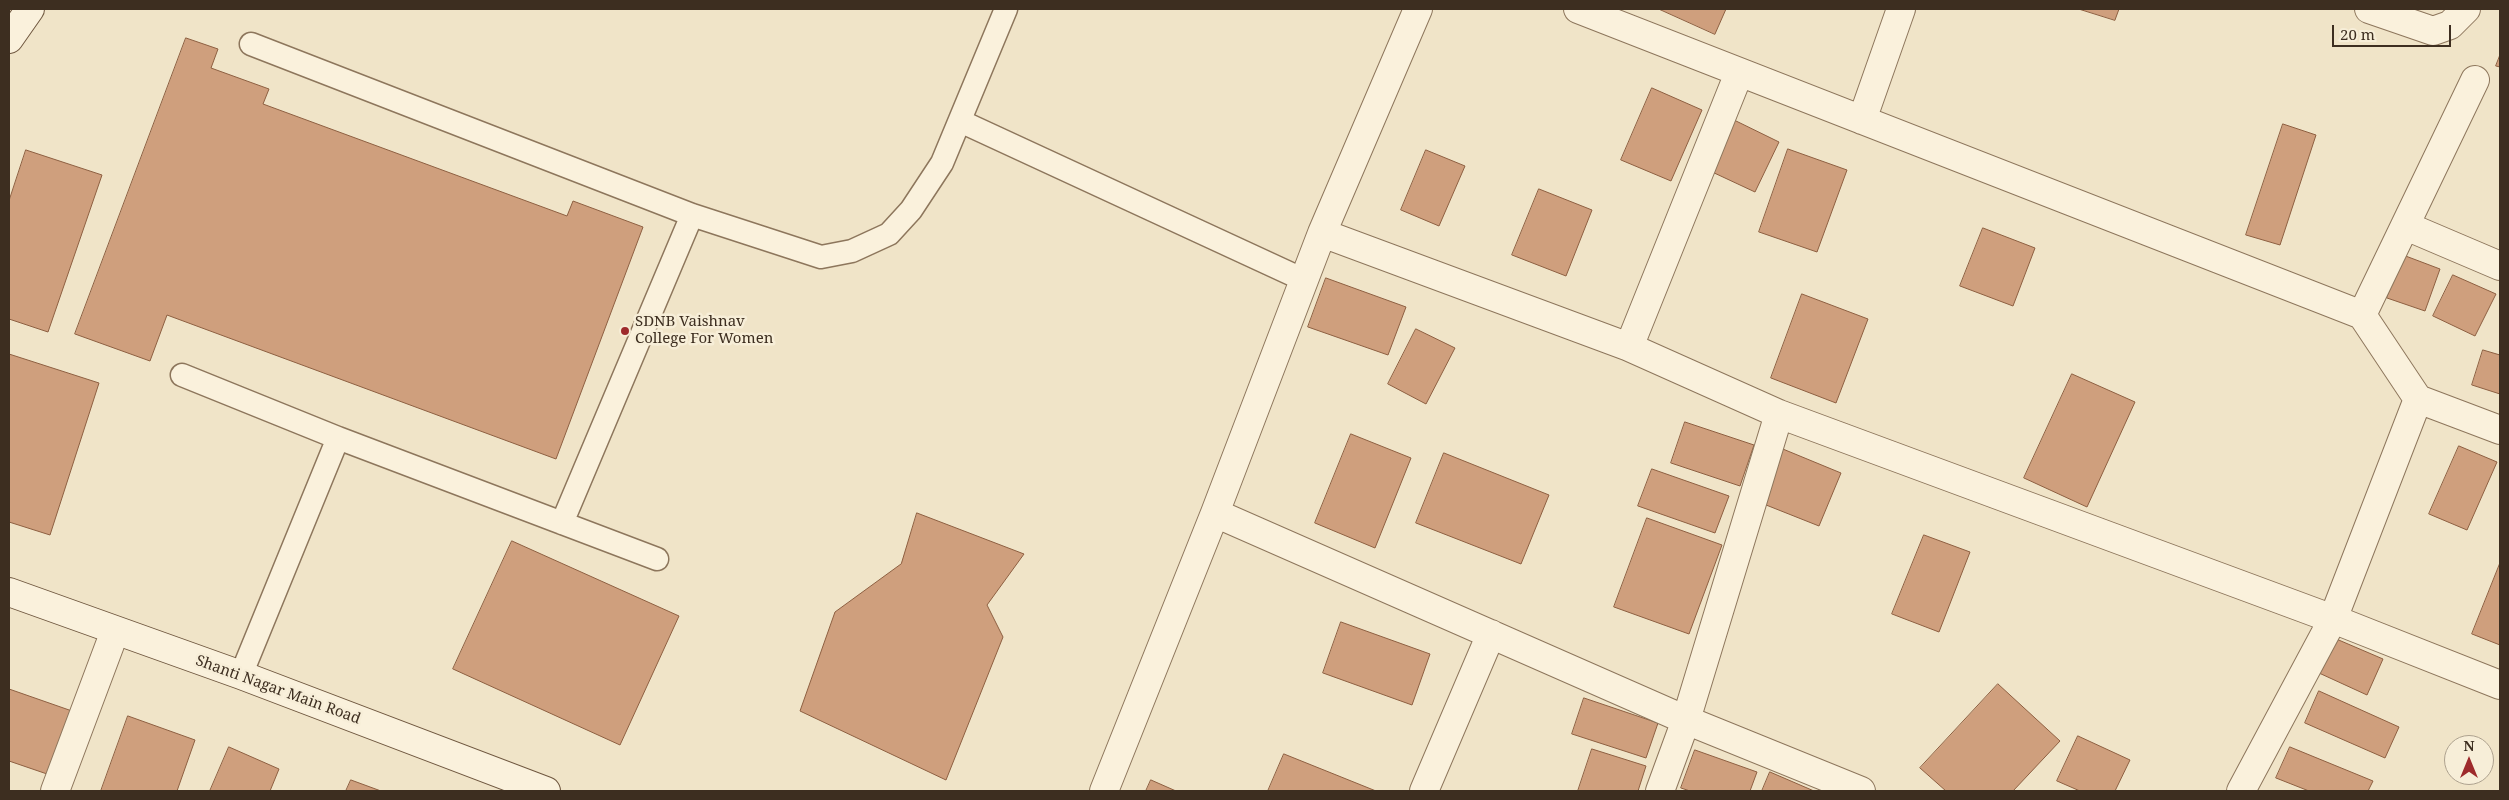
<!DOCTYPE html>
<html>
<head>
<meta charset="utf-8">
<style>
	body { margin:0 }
	#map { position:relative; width:2509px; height:800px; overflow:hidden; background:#f0e4c8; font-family:"Noto Serif",serif }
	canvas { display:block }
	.frame { position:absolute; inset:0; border:10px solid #3d2e20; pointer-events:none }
	.north { position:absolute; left:2444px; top:735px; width:50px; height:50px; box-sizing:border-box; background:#f7eed8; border:1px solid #ada18e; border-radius:50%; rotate:0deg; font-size:14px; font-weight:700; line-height:20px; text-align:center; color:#3d2e20 }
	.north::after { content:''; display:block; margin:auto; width:18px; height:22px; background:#9e2a2b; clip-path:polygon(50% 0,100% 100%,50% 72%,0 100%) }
	.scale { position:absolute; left:2332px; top:25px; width:119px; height:22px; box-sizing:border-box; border:2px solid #3d2e20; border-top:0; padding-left:6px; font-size:15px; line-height:18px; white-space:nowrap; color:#3d2e20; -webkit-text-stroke:4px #f7eed8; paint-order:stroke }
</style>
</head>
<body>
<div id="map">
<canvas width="2509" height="800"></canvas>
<div class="frame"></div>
<div class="north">N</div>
<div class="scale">20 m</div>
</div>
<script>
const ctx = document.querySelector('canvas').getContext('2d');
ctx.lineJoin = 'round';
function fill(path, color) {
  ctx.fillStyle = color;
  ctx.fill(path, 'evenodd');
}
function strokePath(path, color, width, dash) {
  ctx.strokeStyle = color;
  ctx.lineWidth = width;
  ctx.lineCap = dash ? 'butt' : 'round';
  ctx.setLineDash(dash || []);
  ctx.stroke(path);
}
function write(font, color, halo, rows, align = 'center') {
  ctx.font = font + ' "Noto Serif",serif';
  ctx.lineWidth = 5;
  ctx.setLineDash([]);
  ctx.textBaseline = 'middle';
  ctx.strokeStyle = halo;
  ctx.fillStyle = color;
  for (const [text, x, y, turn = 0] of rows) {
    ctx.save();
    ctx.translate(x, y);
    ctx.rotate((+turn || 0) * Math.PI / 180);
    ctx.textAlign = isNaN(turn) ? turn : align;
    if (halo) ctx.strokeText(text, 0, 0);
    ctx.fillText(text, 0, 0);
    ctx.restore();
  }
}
const building = new Path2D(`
	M 1659,9 L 1726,9 L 1715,34 Z
	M 2079,9 L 2119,9 L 2115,20 Z
	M 186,38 L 218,49 L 211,68 L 269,89 L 263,104 L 567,216 L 573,201 L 643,227 L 556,459 L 167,315 L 150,361 L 75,334 Z
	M 2500,55 L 2500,67 L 2496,66 Z
	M 1652,88 L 1702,110 L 1671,181 L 1621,160 Z
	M 1734,120 L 1779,142 L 1755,192 L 1710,171 Z
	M 2283,124 L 2316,135 L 2280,245 L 2246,235 Z
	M 1788,149 L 1847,170 L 1817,252 L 1759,232 Z
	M 26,150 L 102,175 L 48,332 L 9,319 L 9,201 Z
	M 1426,150 L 1465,166 L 1439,226 L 1401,210 Z
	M 1539,189 L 1592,210 L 1566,276 L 1512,255 Z
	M 1983,228 L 2035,248 L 2013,306 L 1960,286 Z
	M 2403,255 L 2440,269 L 2425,311 L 2387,298 Z
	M 2453,275 L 2496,294 L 2475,336 L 2433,316 Z
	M 1326,278 L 1406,307 L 1388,355 L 1308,327 Z
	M 1802,294 L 1868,319 L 1836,403 L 1771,378 Z
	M 1416,329 L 1455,348 L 1426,404 L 1388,384 Z
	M 2483,350 L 2500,355 L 2500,394 L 2472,385 Z
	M 9,354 L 99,383 L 50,535 L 9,522 Z
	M 2072,374 L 2135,402 L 2087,507 L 2024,478 Z
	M 1685,422 L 1754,445 L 1740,486 L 1671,463 Z
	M 1351,434 L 1411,458 L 1375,548 L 1315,523 Z
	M 2459,446 L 2497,462 L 2467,530 L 2429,514 Z
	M 1778,447 L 1841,473 L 1819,526 L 1756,501 Z
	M 1444,453 L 1549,495 L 1521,564 L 1416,523 Z
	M 1652,469 L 1729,496 L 1715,533 L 1638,506 Z
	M 917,513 L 1024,554 L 987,605 L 1003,637 L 946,780 L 800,711 L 835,612 L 901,564 Z
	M 1647,518 L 1722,545 L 1689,634 L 1614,607 Z
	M 1924,535 L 1970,552 L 1939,632 L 1892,614 Z
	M 512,541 L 679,616 L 620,745 L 453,669 Z
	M 2500,563 L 2500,645 L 2472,634 Z
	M 1341,622 L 1430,654 L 1412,705 L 1323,673 Z
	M 2334,638 L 2383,659 L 2367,695 L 2319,673 Z
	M 1998,684 L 2060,741 L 2013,791 L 1946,791 L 1920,768 Z
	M 9,689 L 72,711 L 50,775 L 9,761 Z
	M 2319,691 L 2399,727 L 2385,758 L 2305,723 Z
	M 1584,698 L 1658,723 L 1646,758 L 1572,734 Z
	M 128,716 L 195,740 L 177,791 L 101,791 Z
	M 2078,736 L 2130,760 L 2115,791 L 2080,791 L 2057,781 Z
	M 229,747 L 279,769 L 270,791 L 210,791 Z
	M 2290,747 L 2373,781 L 2368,791 L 2309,791 L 2276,778 Z
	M 1592,749 L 1646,766 L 1638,791 L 1578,791 Z
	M 1695,750 L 1757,772 L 1750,791 L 1690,791 L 1681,788 Z
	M 1284,754 L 1376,791 L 1268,791 Z
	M 1770,772 L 1814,791 L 1762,791 Z
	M 351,780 L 381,791 L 346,791 Z
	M 1151,780 L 1176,791 L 1146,791 Z`);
fill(building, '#cf9f7d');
strokePath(building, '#8d5f41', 1);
const lane = new Path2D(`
	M 251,44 L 692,215 L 821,257 L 852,251 L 889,234 L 911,210 L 942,163 L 1006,9
	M 960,121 L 1304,280
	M 182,375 L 338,438 L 241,675
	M 338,438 L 657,559
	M 562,523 L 692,215`);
const street = new Path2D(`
	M 1578,9 L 2362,315 L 2418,399
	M 2369,9 L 2433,31 L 2450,25 L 2466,9
	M 1862,120 L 1901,9
	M 2406,226 L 2500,266
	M 1322,233 L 1629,347 L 1779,414 L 2333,619 L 2500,685
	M 2362,315 L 2475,80
	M 1629,347 L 1739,73
	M 1215,513 L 1686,720 L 1861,791
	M 55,791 L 115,631
	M 1104,791 L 1215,513 L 1322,233 L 1418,9
	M 1424,791 L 1491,634
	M 1660,791 L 1686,720 L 1779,414
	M 2241,791 L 2333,619 L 2418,399 L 2500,430`);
const secondary = new Path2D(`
	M 9,39 L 30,9
	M 9,592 L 241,675 L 546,791`);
strokePath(lane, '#8d765c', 25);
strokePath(street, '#8d765c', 30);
strokePath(secondary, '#6f573f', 30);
strokePath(lane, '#faf1dc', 22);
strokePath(street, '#faf1dc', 28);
strokePath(secondary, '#faf1dc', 28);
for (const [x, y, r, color] of [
	[625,331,5,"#9e2a2b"]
]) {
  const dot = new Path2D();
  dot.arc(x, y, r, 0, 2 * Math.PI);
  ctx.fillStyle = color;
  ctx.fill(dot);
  strokePath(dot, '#f7eed8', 2);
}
write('15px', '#3d2e20', '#f7eed8', [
	["SDNB Vaishnav",635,322],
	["College For Women",635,339]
], 'left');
write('15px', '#3d2e20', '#f7eed8', [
	["Shanti Nagar Main Road",278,690,20]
]);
</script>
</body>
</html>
